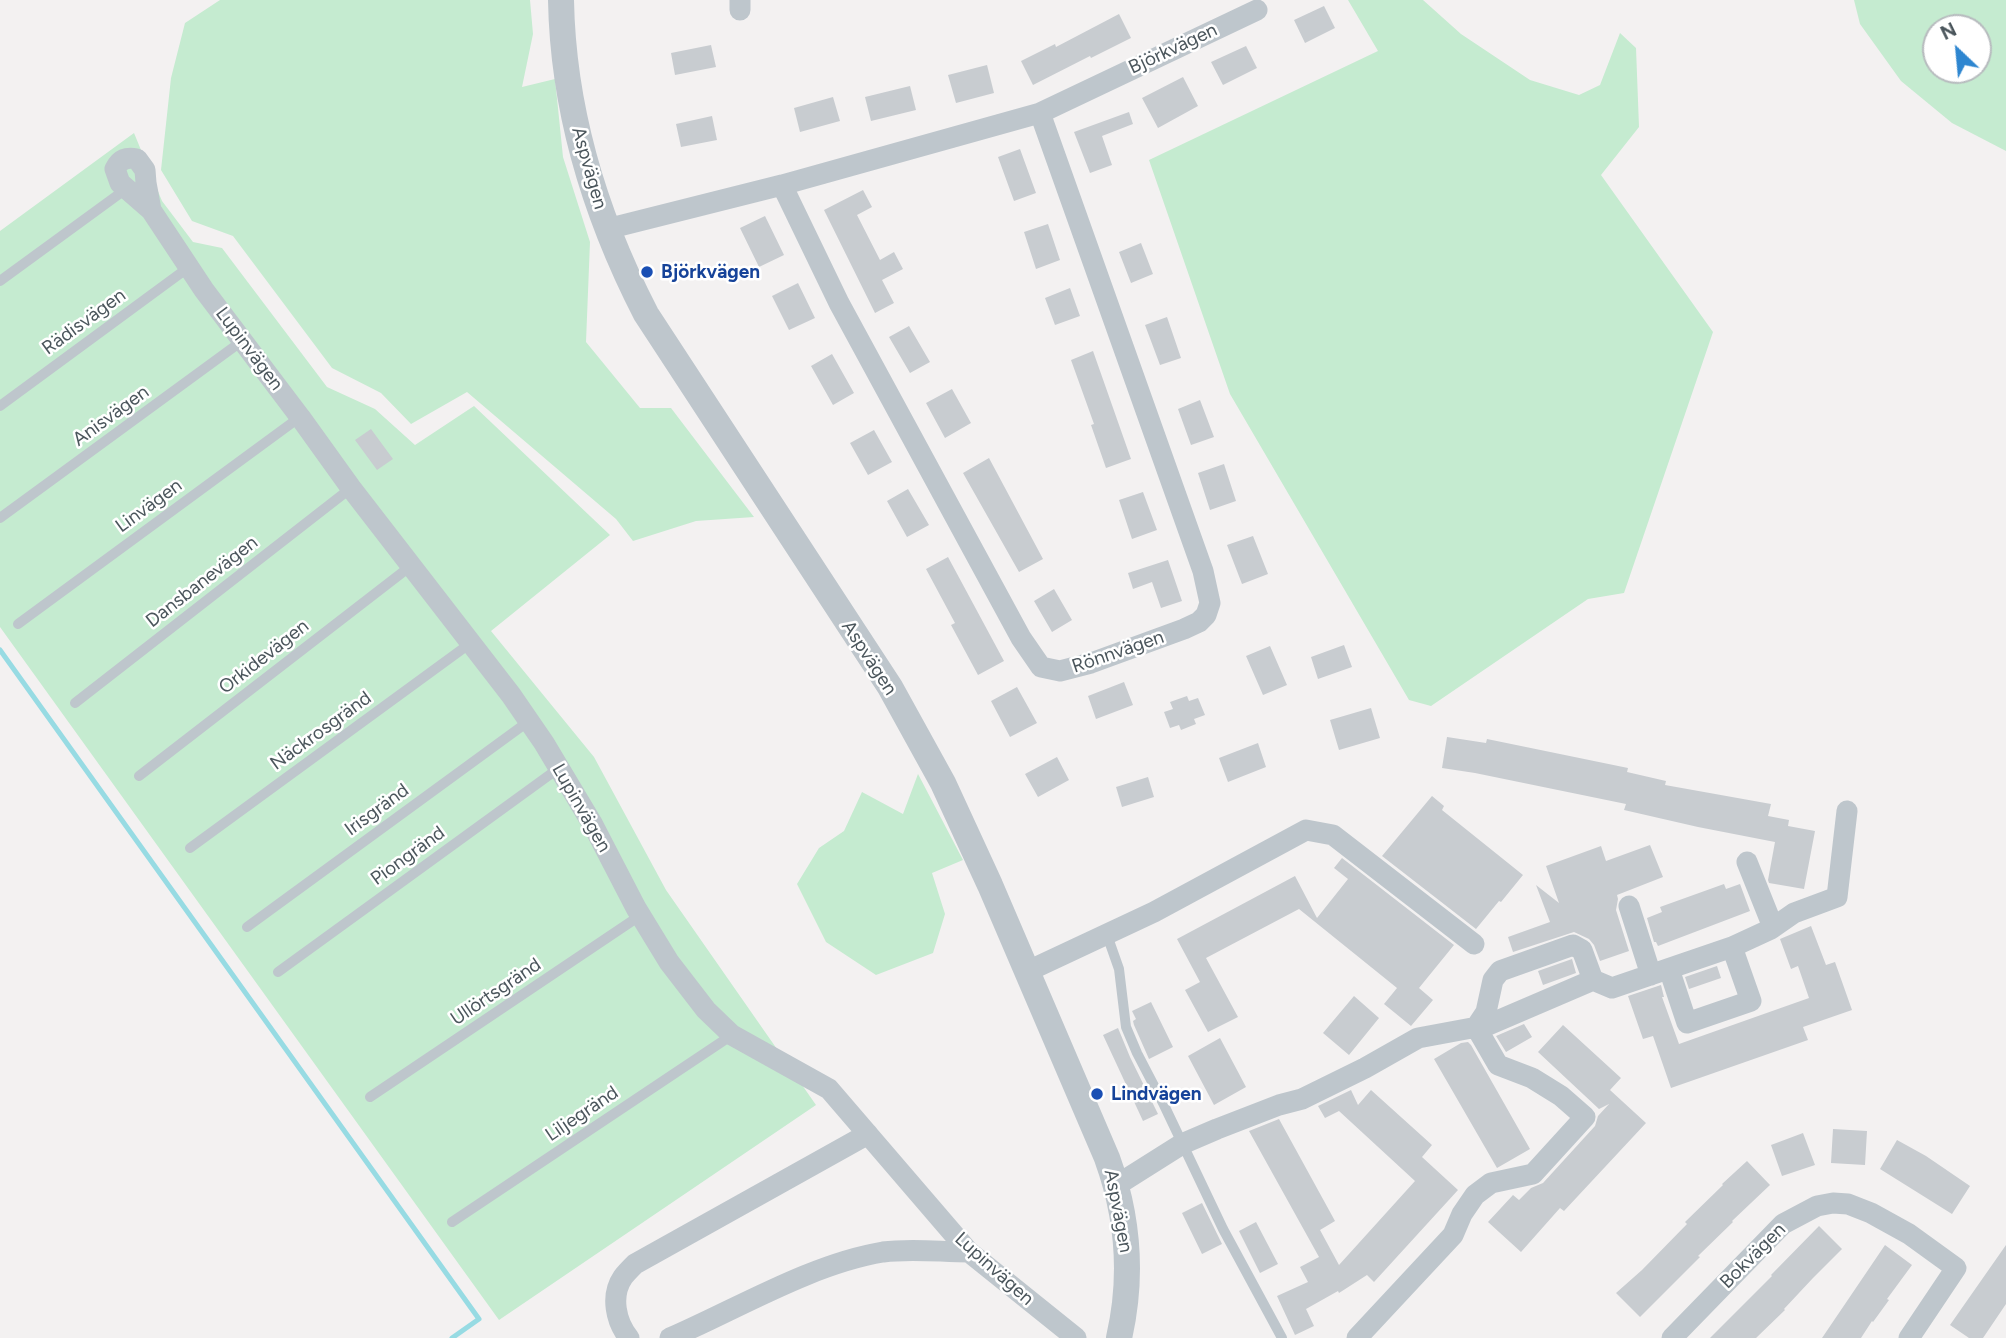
<!DOCTYPE html>
<html>
<head>
<meta charset="utf-8">
<style>
	body { margin:0 }
	#map { position:relative; width:2006px; height:1338px; overflow:hidden; background:#f3f1f1; font-family:Figtree,sans-serif }
	canvas { display:block }
	.north { position:absolute; left:1922px; top:14px; width:70px; height:70px; box-sizing:border-box; background:#fff; border:2px solid #b7bbbe; border-radius:50%; rotate:334deg; font-size:19px; font-weight:700; line-height:28px; text-align:center; color:#4b565c }
	.north::after { content:''; display:block; margin:auto; width:24px; height:32px; background:#2e86d0; clip-path:polygon(50% 0,100% 100%,50% 72%,0 100%) }
</style>
</head>
<body>
<div id="map">
<canvas width="2006" height="1338"></canvas>
<div class="north">N</div>
</div>
<script>
const ctx = document.querySelector('canvas').getContext('2d');
ctx.lineJoin = 'round';
function fill(path, color) {
  ctx.fillStyle = color;
  ctx.fill(path, 'evenodd');
}
function strokePath(path, color, width, dash) {
  ctx.strokeStyle = color;
  ctx.lineWidth = width;
  ctx.lineCap = dash ? 'butt' : 'round';
  ctx.setLineDash(dash || []);
  ctx.stroke(path);
}
function write(font, color, halo, rows, align = 'center') {
  ctx.font = font + ' Figtree,sans-serif';
  ctx.lineWidth = 5;
  ctx.setLineDash([]);
  ctx.textBaseline = 'middle';
  ctx.strokeStyle = halo;
  ctx.fillStyle = color;
  for (const [text, x, y, turn = 0] of rows) {
    ctx.save();
    ctx.translate(x, y);
    ctx.rotate((+turn || 0) * Math.PI / 180);
    ctx.textAlign = isNaN(turn) ? turn : align;
    if (halo) ctx.strokeText(text, 0, 0);
    ctx.fillText(text, 0, 0);
    ctx.restore();
  }
}
fill(new Path2D(`
	M 220,0 L 530,0 L 533,34 L 522,87 L 555,79 L 563,157 L 590,242 L 586,342 L 640,408 L 671,408 L 754,517 L 696,521 L 633,541 L 616,519 L 467,392 L 411,424 L 381,393 L 332,368 L 233,236 L 192,221 L 161,170 L 171,78 L 185,23 Z
	M 1348,0 L 1423,0 L 1461,34 L 1530,80 L 1579,95 L 1600,85 L 1620,33 L 1636,48 L 1639,127 L 1601,175 L 1713,332 L 1624,593 L 1588,599 L 1431,706 L 1409,700 L 1230,394 L 1149,160 L 1378,51 Z
	M 1854,0 L 2006,0 L 2006,151 L 1952,123 L 1901,81 L 1860,24 ZM 1936,28 L 1978,28 L 1978,70 L 1936,70 Z
	M 134,133 L 162,201 L 193,242 L 222,248 L 327,387 L 375,409 L 415,445 L 474,406 L 610,535 L 491,631 L 594,757 L 666,890 L 816,1105 L 499,1320 L 0,627 L 0,231 Z
	M 918,774 L 963,860 L 932,873 L 945,914 L 933,953 L 876,975 L 826,942 L 797,884 L 819,848 L 844,831 L 862,792 L 903,814 Z`), '#c5ebd0');
strokePath(new Path2D(`
	M 0,650 L 479,1319 L 452,1338`), '#97dbe3', 5);
fill(new Path2D(`
	M 1324,6 L 1335,28 L 1305,43 L 1294,20 Z
	M 1119,14 L 1131,38 L 1091,58 L 1090,56 L 1033,85 L 1021,61 L 1055,44 L 1056,47 Z
	M 711,45 L 716,67 L 675,75 L 671,53 Z
	M 1246,46 L 1257,68 L 1223,85 L 1211,62 Z
	M 987,65 L 994,93 L 956,103 L 948,75 Z
	M 1183,77 L 1198,106 L 1158,128 L 1142,98 Z
	M 910,86 L 916,110 L 871,121 L 865,97 Z
	M 833,97 L 840,121 L 800,132 L 794,108 Z
	M 1129,112 L 1133,124 L 1102,136 L 1112,165 L 1090,173 L 1074,132 Z
	M 712,116 L 717,140 L 681,147 L 676,124 Z
	M 1020,149 L 1036,193 L 1014,201 L 998,157 Z
	M 863,190 L 872,207 L 857,215 L 880,260 L 894,252 L 903,269 L 882,280 L 894,303 L 875,313 L 824,210 Z
	M 765,216 L 784,255 L 759,267 L 740,228 Z
	M 1048,224 L 1060,260 L 1036,269 L 1024,232 Z
	M 1141,243 L 1153,274 L 1131,283 L 1119,252 Z
	M 798,283 L 815,318 L 789,330 L 772,296 Z
	M 1070,288 L 1080,316 L 1055,325 L 1045,298 Z
	M 1167,317 L 1181,358 L 1160,365 L 1145,325 Z
	M 909,326 L 930,362 L 910,373 L 889,337 Z
	M 1093,351 L 1131,459 L 1106,468 L 1091,425 L 1094,424 L 1071,360 Z
	M 832,354 L 854,393 L 833,405 L 811,366 Z
	M 952,389 L 971,423 L 945,438 L 926,403 Z
	M 1200,400 L 1214,437 L 1191,445 L 1178,409 Z
	M 371,429 L 393,459 L 377,470 L 355,440 Z
	M 874,430 L 892,462 L 868,475 L 850,443 Z
	M 989,458 L 1043,559 L 1019,572 L 963,473 Z
	M 1224,464 L 1236,501 L 1210,510 L 1198,473 Z
	M 908,489 L 929,525 L 907,537 L 887,501 Z
	M 1143,492 L 1157,530 L 1132,539 L 1119,500 Z
	M 1253,536 L 1268,574 L 1242,584 L 1227,545 Z
	M 948,557 L 1004,661 L 978,675 L 951,625 L 955,623 L 926,569 Z
	M 1168,560 L 1182,601 L 1161,608 L 1152,582 L 1133,589 L 1128,573 Z
	M 1054,589 L 1072,620 L 1052,632 L 1034,601 Z
	M 1344,645 L 1352,667 L 1318,679 L 1311,657 Z
	M 1270,646 L 1287,685 L 1263,695 L 1246,656 Z
	M 1124,682 L 1133,705 L 1096,719 L 1088,696 Z
	M 1017,687 L 1037,723 L 1010,737 L 991,701 Z
	M 1187,696 L 1189,701 L 1198,698 L 1205,715 L 1194,719 L 1196,724 L 1181,730 L 1179,725 L 1170,728 L 1164,712 L 1173,709 L 1170,702 Z
	M 1371,708 L 1380,738 L 1339,750 L 1330,720 Z
	M 1447,737 L 1486,743 L 1487,739 L 1628,768 L 1627,772 L 1666,781 L 1665,785 L 1771,804 L 1768,816 L 1789,820 L 1788,826 L 1815,831 L 1804,889 L 1769,883 L 1768,880 L 1775,842 L 1698,827 L 1624,810 L 1626,804 L 1475,773 L 1442,768 Z
	M 1258,743 L 1266,767 L 1228,782 L 1219,758 Z
	M 1057,757 L 1069,780 L 1038,797 L 1025,774 Z
	M 1148,777 L 1154,797 L 1122,807 L 1116,787 Z
	M 1432,796 L 1444,806 L 1442,810 L 1523,875 L 1501,902 L 1499,901 L 1476,929 L 1382,856 Z
	M 1650,845 L 1663,877 L 1617,895 L 1618,899 L 1616,910 L 1629,951 L 1600,961 L 1594,945 L 1589,939 L 1574,932 L 1513,952 L 1508,937 L 1550,922 L 1536,885 L 1559,903 L 1546,866 L 1601,846 L 1606,861 Z
	M 1342,858 L 1454,945 L 1419,988 L 1433,1000 L 1411,1026 L 1384,1004 L 1397,988 L 1299,909 L 1206,958 L 1238,1017 L 1208,1032 L 1185,990 L 1200,982 L 1177,939 L 1295,876 L 1317,918 L 1348,879 L 1334,868 Z
	M 1724,884 L 1726,889 L 1740,884 L 1750,911 L 1658,946 L 1656,942 L 1654,942 L 1647,918 L 1662,912 L 1660,907 Z
	M 1811,926 L 1826,965 L 1835,962 L 1852,1010 L 1803,1027 L 1808,1040 L 1671,1088 L 1653,1036 L 1643,1039 L 1628,996 L 1661,985 L 1664,997 L 1662,997 L 1679,1044 L 1809,998 L 1798,966 L 1791,969 L 1780,939 Z
	M 1572,959 L 1576,973 L 1543,985 L 1538,971 Z
	M 1717,966 L 1721,978 L 1689,989 L 1685,977 Z
	M 1354,996 L 1379,1018 L 1349,1055 L 1323,1033 Z
	M 1151,1002 L 1173,1047 L 1149,1059 L 1134,1025 L 1133,1021 L 1136,1019 L 1132,1011 Z
	M 1524,1024 L 1532,1037 L 1506,1052 L 1496,1036 Z
	M 1563,1025 L 1621,1078 L 1610,1090 L 1646,1123 L 1564,1211 L 1560,1208 L 1521,1252 L 1488,1222 L 1513,1195 L 1519,1200 L 1531,1188 L 1543,1183 L 1595,1126 L 1598,1116 L 1609,1104 L 1599,1109 L 1538,1052 Z
	M 1118,1028 L 1130,1057 L 1158,1114 L 1143,1121 L 1103,1035 Z
	M 1220,1038 L 1246,1087 L 1214,1105 L 1188,1056 Z
	M 1468,1042 L 1471,1045 L 1530,1149 L 1497,1168 L 1434,1059 L 1461,1043 Z
	M 1351,1090 L 1358,1105 L 1371,1090 L 1432,1145 L 1422,1157 L 1458,1190 L 1374,1282 L 1367,1275 L 1339,1293 L 1338,1291 L 1306,1309 L 1314,1326 L 1295,1335 L 1277,1296 L 1308,1282 L 1300,1267 L 1319,1257 L 1249,1131 L 1279,1119 L 1335,1221 L 1320,1230 L 1339,1265 L 1415,1181 L 1339,1111 L 1325,1118 L 1318,1106 Z
	M 1833,1129 L 1867,1131 L 1865,1165 L 1831,1163 Z
	M 1803,1133 L 1815,1165 L 1782,1176 L 1771,1145 Z
	M 1897,1140 L 1926,1156 L 1970,1186 L 1952,1214 L 1880,1169 Z
	M 1747,1161 L 1770,1185 L 1732,1221 L 1733,1222 L 1698,1256 L 1700,1257 L 1640,1317 L 1616,1293 L 1642,1270 L 1687,1224 L 1685,1222 L 1723,1185 L 1722,1184 Z
	M 1202,1203 L 1222,1244 L 1202,1254 L 1182,1213 Z
	M 1256,1222 L 1278,1264 L 1260,1273 L 1239,1231 Z
	M 1819,1226 L 1842,1249 L 1813,1278 L 1784,1309 L 1785,1310 L 1756,1338 L 1710,1338 L 1772,1276 L 1771,1275 Z
	M 1885,1245 L 1912,1265 L 1887,1299 L 1889,1300 L 1873,1322 L 1872,1321 L 1861,1338 L 1822,1338 Z
	M 2006,1245 L 2006,1304 L 1983,1338 L 1969,1338 L 1950,1325 Z`), '#c8ccd0');
strokePath(new Path2D(`
	M 0,281 L 126,189
	M 0,406 L 189,267
	M 0,518 L 242,341
	M 18,624 L 300,417
	M 75,703 L 351,488
	M 139,776 L 412,565
	M 190,848 L 472,642
	M 247,927 L 529,721
	M 1107,935 L 1119,969 L 1126,1027 L 1137,1053 L 1164,1105 L 1223,1229 L 1282,1338
	M 278,972 L 559,768
	M 370,1097 L 641,915
	M 452,1222 L 732,1035`), '#bec6cc', 10);
strokePath(new Path2D(`
	M 740,0 L 740,10
	M 782,185 L 839,303 L 1021,638 L 1041,667 L 1060,671 L 1091,663 L 1184,629 L 1199,622 L 1206,615 L 1210,603 L 1203,571 L 1040,113
	M 151,210 L 146,183 L 145,170 L 137,159 C 126,157 120,159 115,169 L 120,183 L 151,210 L 204,290 L 300,417 L 351,488 L 511,695 L 544,743 L 593,825 L 636,908 L 669,962 L 706,1010 L 732,1035 L 829,1089 L 969,1252 L 1076,1338
	M 607,229 L 782,185 L 1040,113 L 1257,10
	M 1747,862 L 1773,927
	M 1629,906 L 1651,975
	M 1669,969 L 1687,1023 L 1751,1001 L 1732,947
	M 1026,972 L 1154,912 L 1306,830 L 1333,835 L 1474,944
	M 1117,1185 L 1182,1144 L 1217,1129 L 1279,1105 L 1302,1099 L 1365,1068 L 1418,1038 L 1488,1025 L 1593,980 L 1612,988 L 1732,947 L 1771,929 L 1794,913 L 1837,897 L 1847,811
	M 629,1338 C 616,1322 610,1296 623,1277 C 626,1273 631,1268 635,1264 L 868,1134
	M 670,1338 C 737,1309 811,1264 883,1252 C 911,1248 941,1252 969,1252
	M 1357,1338 L 1453,1235 L 1462,1214 L 1475,1195 L 1491,1183 L 1533,1174 L 1585,1117 L 1561,1096 L 1532,1078 L 1498,1065 L 1476,1027 L 1486,1012 L 1493,980 L 1500,971 L 1573,945 L 1582,950 L 1593,980
	M 1672,1338 L 1783,1224 L 1817,1206 L 1833,1203 L 1848,1204 L 1871,1213 L 1909,1234 L 1956,1268 L 1909,1338`), '#bec6cc', 21);
strokePath(new Path2D(`
	M 561,0 C 563,110 596,217 646,314 L 890,687 L 943,783 L 990,885 L 1107,1158 C 1128,1216 1133,1277 1119,1338`), '#bec6cc', 26);
for (const [x, y, r, color] of [
	[647,272,7,"#1a4fb4"],
	[1097,1094,7,"#1a4fb4"]
]) {
  const dot = new Path2D();
  dot.arc(x, y, r, 0, 2 * Math.PI);
  ctx.fillStyle = color;
  ctx.fill(dot);
  strokePath(dot, '#fff', 2.5);
}
write('19px', '#4b565c', '#fff', [
	["Björkvägen",1173,49,-25],
	["Aspvägen",589,168,74],
	["Rädisvägen",84,322,-36],
	["Lupinvägen",249,349,53],
	["Anisvägen",111,416,-36],
	["Linvägen",149,506,-36],
	["Dansbanevägen",202,582,-38],
	["Rönnvägen",1118,652,-19],
	["Orkidevägen",264,657,-38],
	["Aspvägen",869,658,57],
	["Näckrosgränd",321,731,-36],
	["Lupinvägen",581,808,60],
	["Irisgränd",377,810,-36],
	["Piongränd",408,856,-36],
	["Ullörtsgränd",496,992,-34],
	["Liljegränd",582,1114,-34],
	["Aspvägen",1118,1211,79],
	["Bokvägen",1753,1256,-45],
	["Lupinvägen",994,1269,42]
]);
write('bold 19px', '#164399', '#fff', [
	["Björkvägen",661,272],
	["Lindvägen",1111,1094]
], 'left');
</script>
</body>
</html>
